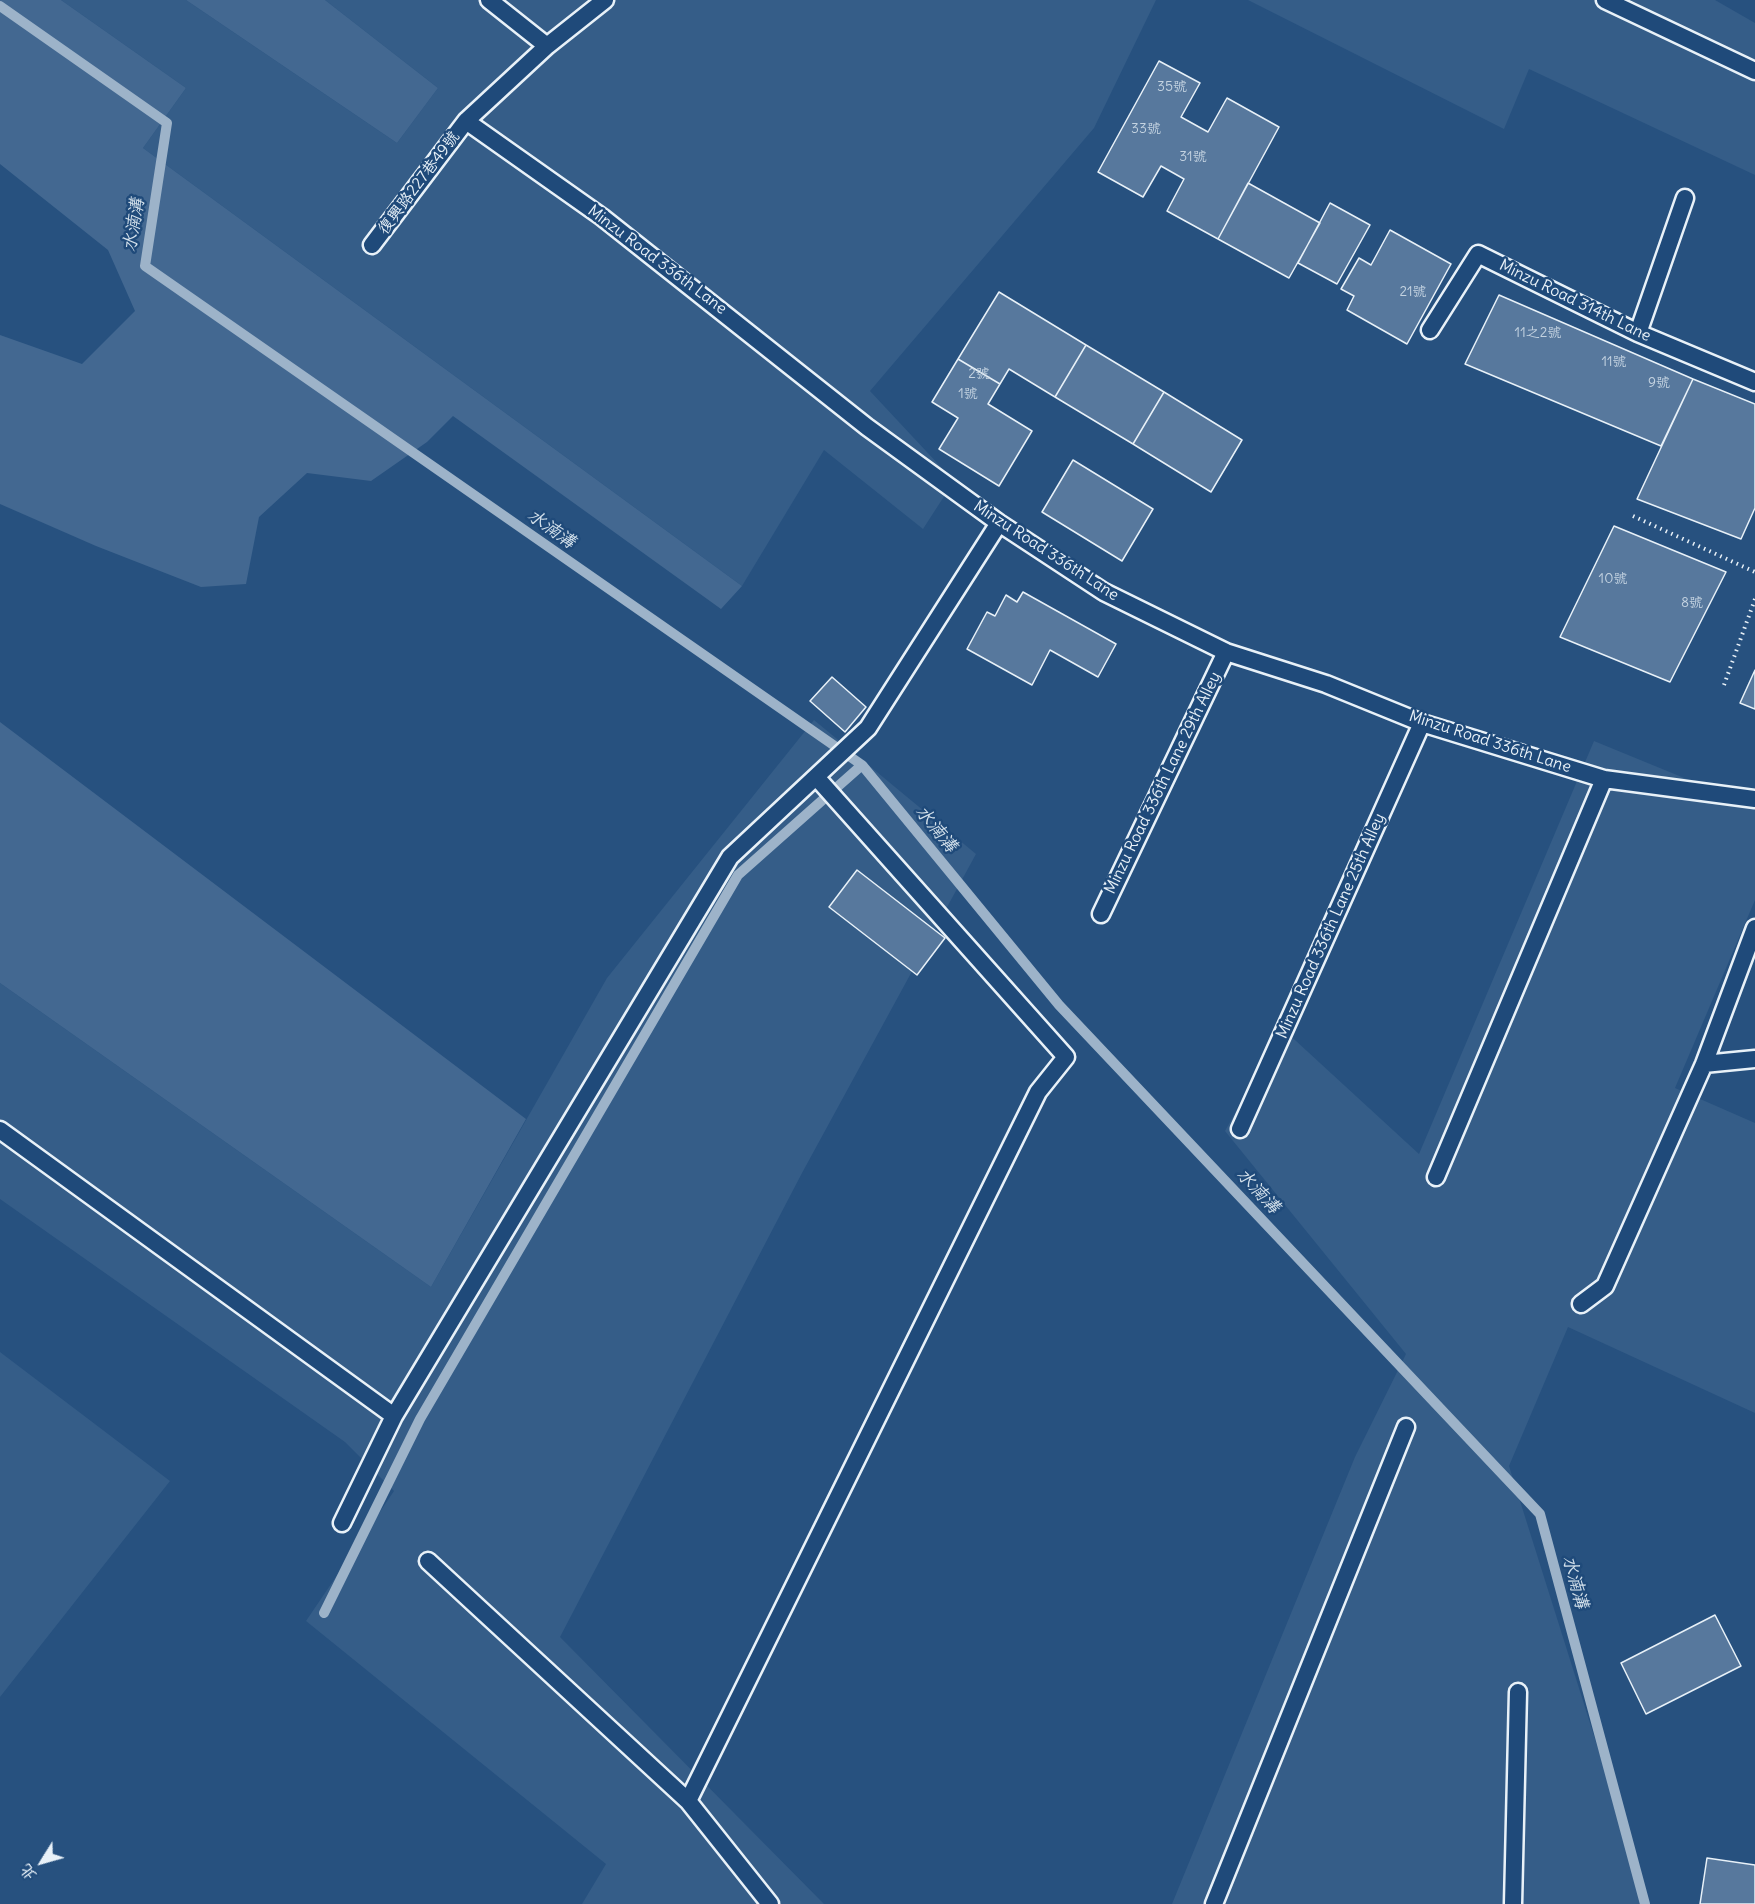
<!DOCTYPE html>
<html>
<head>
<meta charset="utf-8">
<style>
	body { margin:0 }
	#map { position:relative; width:1755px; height:1904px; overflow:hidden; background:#27517f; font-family:Delius,"LXGW WenKai TC",sans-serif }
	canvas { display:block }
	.north { position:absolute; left:12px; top:1832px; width:60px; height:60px; -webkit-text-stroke:4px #1f4a7a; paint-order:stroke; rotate:233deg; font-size:16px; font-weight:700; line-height:24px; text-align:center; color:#e8f1f8 }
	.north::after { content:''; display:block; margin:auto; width:21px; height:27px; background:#e8f1f8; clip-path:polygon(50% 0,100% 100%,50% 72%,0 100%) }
</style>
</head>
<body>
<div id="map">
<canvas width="1755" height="1904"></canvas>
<div class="north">北</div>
</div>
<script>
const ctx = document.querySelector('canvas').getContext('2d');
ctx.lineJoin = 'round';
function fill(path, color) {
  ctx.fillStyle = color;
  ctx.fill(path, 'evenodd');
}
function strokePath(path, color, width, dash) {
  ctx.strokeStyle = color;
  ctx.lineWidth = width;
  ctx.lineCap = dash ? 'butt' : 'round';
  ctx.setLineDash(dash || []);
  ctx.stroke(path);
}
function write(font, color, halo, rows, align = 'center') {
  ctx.font = font + ' Delius,"LXGW WenKai TC",sans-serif';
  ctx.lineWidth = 5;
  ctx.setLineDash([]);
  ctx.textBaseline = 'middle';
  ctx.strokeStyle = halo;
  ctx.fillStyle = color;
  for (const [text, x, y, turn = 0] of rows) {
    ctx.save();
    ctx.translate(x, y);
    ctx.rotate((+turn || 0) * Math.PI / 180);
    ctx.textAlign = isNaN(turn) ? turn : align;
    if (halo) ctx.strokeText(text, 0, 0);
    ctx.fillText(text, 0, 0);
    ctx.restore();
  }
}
fill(new Path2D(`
	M 61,0 L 186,0 L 397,143 L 438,88 L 325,0 L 1156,0 L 1094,128 L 870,391 L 954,481 L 923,529 L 824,450 L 742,586 L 143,148 L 186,88 Z
	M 1248,0 L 1715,0 L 1755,23 L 1755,175 L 1529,69 L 1504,129 Z
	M 814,720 L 976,854 L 802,1173 L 560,1637 L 824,1904 L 582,1904 L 606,1864 L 306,1621 L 394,1491 L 345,1442 L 0,1199 L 0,983 L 431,1287 L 607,978 Z
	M 1594,741 L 1755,807 L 1755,900 L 1675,1088 L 1755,1123 L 1755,1413 L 1568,1327 L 1509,1466 L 1647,1904 L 1172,1904 L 1355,1457 L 1406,1354 L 1225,1131 L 1283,1029 L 1419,1154 Z
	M 0,1352 L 170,1481 L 0,1697 Z`), '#355d88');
fill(new Path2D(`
	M 0,0 L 61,0 L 186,88 L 143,148 L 742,586 L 721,609 L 453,416 L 427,442 L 371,481 L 307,473 L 259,517 L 246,584 L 201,587 L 96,546 L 0,504 L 0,335 L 82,364 L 135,311 L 108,250 L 0,164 Z
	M 186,0 L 325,0 L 438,88 L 397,143 Z
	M 0,722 L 526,1119 L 431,1287 L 0,983 Z`), '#436891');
strokePath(new Path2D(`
	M 0,6 L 167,123 L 145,266 L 862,765 L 1059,1005 L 1540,1514 L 1645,1904
	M 324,1613 L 420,1419 L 738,875 L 862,765`), '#9db3c9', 10);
const building = new Path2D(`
	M 1159,61 L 1200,83 L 1181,117 L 1208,132 L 1227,98 L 1279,127 L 1218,239 L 1167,211 L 1184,179 L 1161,166 L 1143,197 L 1098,172 Z
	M 1248,183 L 1320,223 L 1289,278 L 1218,239 Z
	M 1330,203 L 1370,225 L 1337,284 L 1298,263 Z
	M 1390,230 L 1451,264 L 1407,344 L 1347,310 L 1354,296 L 1341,289 L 1359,258 L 1371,265 Z
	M 999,292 L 1086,345 L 1055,397 L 1009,369 L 1000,384 L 958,359 Z
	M 1499,295 L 1693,379 L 1661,446 L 1465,364 Z
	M 1086,345 L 1164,392 L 1133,444 L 1055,397 Z
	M 958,359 L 1000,384 L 988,404 L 1032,431 L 999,486 L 939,449 L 958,418 L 932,402 Z
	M 1693,379 L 1755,404 L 1755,508 L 1741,539 L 1637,499 Z
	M 1164,392 L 1242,440 L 1211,492 L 1133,444 Z
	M 1073,460 L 1153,509 L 1122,561 L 1042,512 Z
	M 1614,526 L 1726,572 L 1670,682 L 1560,637 Z
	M 1023,592 L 1116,644 L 1098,677 L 1050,650 L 1032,685 L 967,649 L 987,612 L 995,616 L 1006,595 L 1017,602 Z
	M 1755,670 L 1755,709 L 1740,703 Z
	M 832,677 L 866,707 L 845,732 L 810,701 Z
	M 857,870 L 945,938 L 917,975 L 829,907 Z
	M 1715,1615 L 1741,1666 L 1646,1714 L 1621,1663 Z
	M 1707,1858 L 1755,1865 L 1755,1904 L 1700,1904 Z`);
fill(building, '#57789d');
strokePath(building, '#e8f1f8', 1.5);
const service = new Path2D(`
	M 489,0 L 547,46
	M 1605,0 L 1755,71
	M 466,121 L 602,217 L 867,427 L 999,523 L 1104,592 L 1226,652 L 1326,684 L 1422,723 L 1604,779 L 1755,799
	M 372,245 L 466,121 L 547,46 L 605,0
	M 1430,330 L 1478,254 L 1638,333 L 1755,382
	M 1638,333 L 1685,198
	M 1101,914 L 1226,652
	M 1704,1064 L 1755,1059
	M 1240,1129 L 1422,723
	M 0,1130 L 394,1416
	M 1436,1177 L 1604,779
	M 1581,1304 L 1605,1286 L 1704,1064 L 1755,928
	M 342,1523 L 394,1416 L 730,857 L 868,728 L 999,523
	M 428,1561 L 688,1801 L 770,1904
	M 688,1801 L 1038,1092 L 1066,1057 L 817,778
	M 1214,1904 L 1406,1427
	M 1513,1904 L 1518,1692`);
strokePath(service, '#e8f1f8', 21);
strokePath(new Path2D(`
	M 1633,516 L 1755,572
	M 1724,685 L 1755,599`), '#e8f1f8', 4, [1.5, 4.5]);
strokePath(service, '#1f4a7a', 16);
write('14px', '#c4d3e1', null, [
	["35號",1172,87],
	["33號",1146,129],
	["31號",1193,157],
	["21號",1413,292],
	["11之2號",1538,333],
	["11號",1614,362],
	["2號",979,374],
	["9號",1659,383],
	["1號",968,394],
	["10號",1613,579],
	["8號",1692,603]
]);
write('16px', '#e8f1f8', '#1f4a7a', [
	["復興路227巷49號",419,183,-53],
	["Minzu Road 336th Lane",657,260,37],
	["Minzu Road 314th Lane",1575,301,26],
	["Minzu Road 336th Lane",1046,551,33],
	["Minzu Road 336th Lane",1490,742,18],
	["Minzu Road 336th Lane 29th Alley",1163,783,-64],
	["Minzu Road 336th Lane 25th Alley",1331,926,-66]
]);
write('italic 18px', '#d5e2ec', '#1f4a7a', [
	["水湳溝",134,225,-81],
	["水湳溝",551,529,35],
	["水湳溝",936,829,50],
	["水湳溝",1258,1191,47],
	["水湳溝",1575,1582,75]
]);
</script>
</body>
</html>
